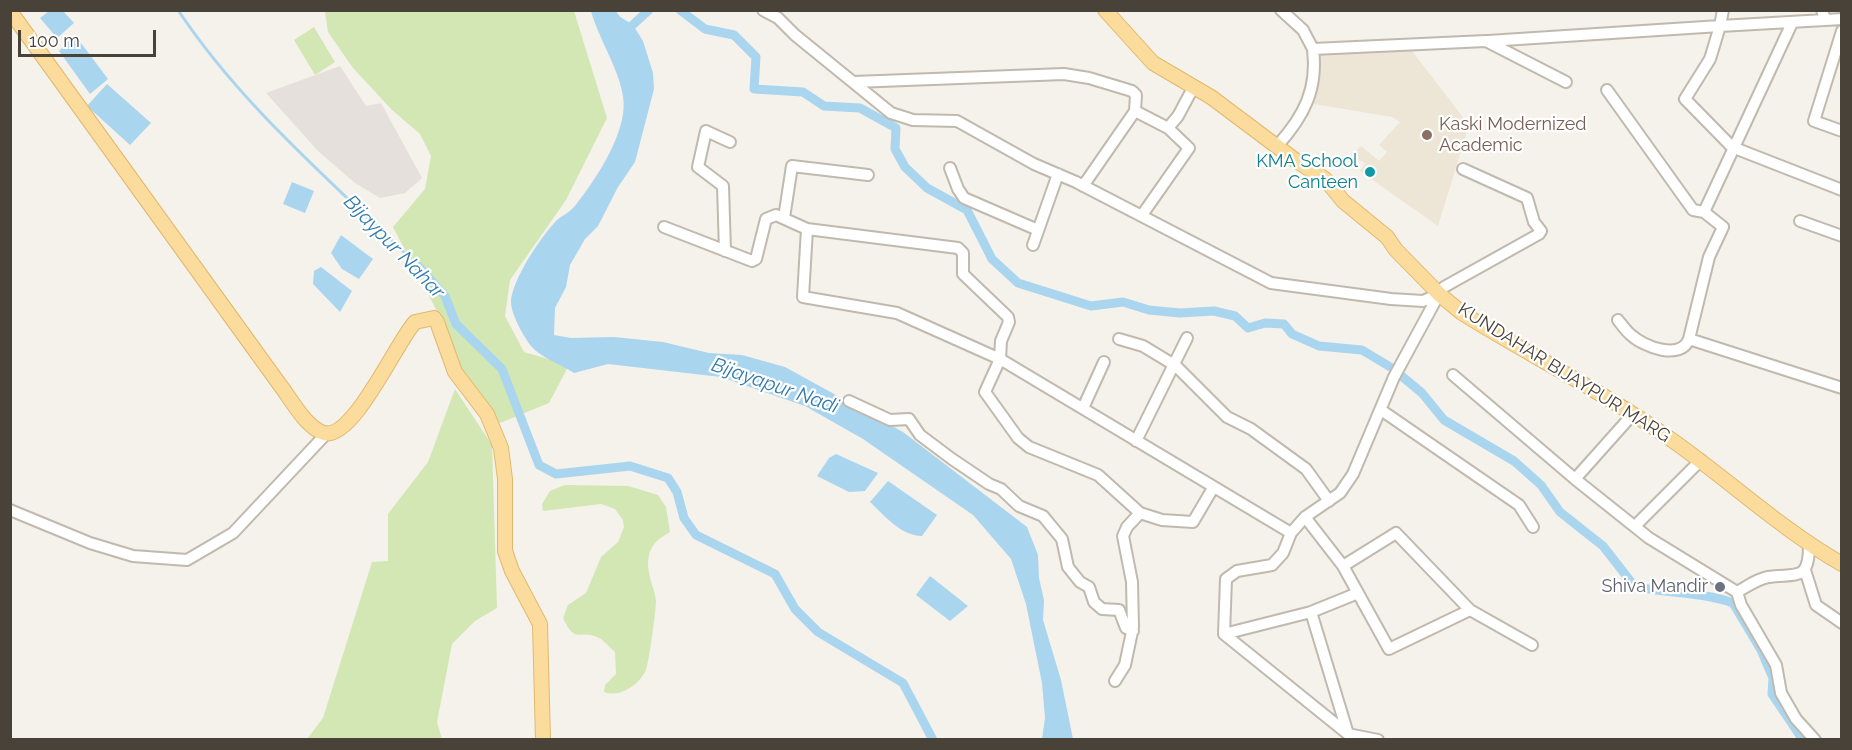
<!DOCTYPE html>
<html>
<head>
<meta charset="utf-8">
<style>
	body { margin:0 }
	#map { position:relative; width:1852px; height:750px; overflow:hidden; background:#f5f1eb; font-family:Raleway,sans-serif }
	canvas { display:block }
	.frame { position:absolute; inset:0; border:12px solid #494239; pointer-events:none }
	.scale { position:absolute; left:18px; top:30px; width:138px; height:27px; box-sizing:border-box; border:3px solid #494239; border-top:0; padding-left:8px; font-size:18px; line-height:21px; white-space:nowrap; color:#494239; -webkit-text-stroke:4px #fff; paint-order:stroke }
</style>
</head>
<body>
<div id="map">
<canvas width="1852" height="750"></canvas>
<div class="frame"></div>
<div class="scale">100 m</div>
</div>
<script>
const ctx = document.querySelector('canvas').getContext('2d');
ctx.lineJoin = 'round';
function fill(path, color) {
  ctx.fillStyle = color;
  ctx.fill(path, 'evenodd');
}
function strokePath(path, color, width, dash) {
  ctx.strokeStyle = color;
  ctx.lineWidth = width;
  ctx.lineCap = dash ? 'butt' : 'round';
  ctx.setLineDash(dash || []);
  ctx.stroke(path);
}
function write(font, color, halo, rows, align = 'center') {
  ctx.font = font + ' Raleway,sans-serif';
  ctx.lineWidth = 4.5;
  ctx.setLineDash([]);
  ctx.textBaseline = 'middle';
  ctx.strokeStyle = halo;
  ctx.fillStyle = color;
  for (const [text, x, y, turn = 0] of rows) {
    ctx.save();
    ctx.translate(x, y);
    ctx.rotate((+turn || 0) * Math.PI / 180);
    ctx.textAlign = isNaN(turn) ? turn : align;
    if (halo) ctx.strokeText(text, 0, 0);
    ctx.fillText(text, 0, 0);
    ctx.restore();
  }
}
fill(new Path2D(`
	M 340,66 L 366,106 L 381,103 L 422,178 L 405,193 L 380,198 L 355,183 L 318,151 L 266,93 Z`), '#e5e0dc');
fill(new Path2D(`
	M 1412,51 L 1469,125 L 1438,226 L 1360,171 L 1365,163 L 1351,156 L 1361,146 L 1379,161 L 1387,152 L 1379,145 L 1400,122 L 1392,117 L 1314,104 L 1317,53 Z`), '#ede5d5');
fill(new Path2D(`
	M 325,11 L 574,11 L 607,118 L 566,200 L 510,280 L 505,316 L 524,352 L 569,365 L 549,403 L 500,423 L 471,388 L 460,367 L 440,317 L 393,227 L 425,189 L 431,156 L 420,134 L 392,110 L 353,68 L 328,32 Z
	M 314,27 L 335,62 L 315,75 L 294,40 Z
	M 455,389 L 492,445 L 497,608 L 475,621 L 452,644 L 437,722 L 442,739 L 307,739 L 323,718 L 372,562 L 388,561 L 388,514 L 428,462 Z
	M 565,485 L 628,486 L 658,495 L 666,507 L 670,532 C 660,538 652,543 649,555 C 645,571 654,585 656,601 C 656,610 649,662 646,670 C 639,685 620,698 604,692 L 605,685 L 616,674 L 615,652 C 610,648 605,641 599,638 C 580,628 576,646 563,618 L 568,605 L 586,593 L 601,557 L 618,542 L 624,527 L 623,520 L 615,509 L 601,504 L 543,511 L 542,504 L 550,491 Z`), '#d3e7b5');
fill(new Path2D(`
	M 49,11 L 63,11 L 74,23 L 57,38 L 40,18 Z
	M 591,11 L 611,11 L 633,25 L 643,41 L 653,73 L 654,89 L 635,162 L 618,187 L 598,226 L 585,239 L 570,265 L 566,287 L 555,308 L 554,335 L 571,338 L 614,337 L 663,342 L 709,353 L 742,355 L 785,367 L 903,432 L 1027,527 L 1038,555 L 1039,578 L 1044,600 L 1043,620 L 1061,680 L 1073,739 L 1042,739 L 1045,718 L 1042,683 L 1026,604 L 1011,559 L 973,515 L 863,439 L 805,406 L 721,377 L 608,364 L 574,373 C 561,364 541,358 531,346 C 524,337 510,313 511,300 C 514,277 540,238 556,221 C 561,216 569,213 574,207 C 594,182 618,146 623,114 C 629,83 599,42 591,11 Z
	M 75,35 L 108,79 L 90,94 L 59,51 Z
	M 107,84 L 151,123 L 130,145 L 87,106 Z
	M 292,182 L 314,191 L 305,213 L 283,204 Z
	M 341,235 L 373,259 L 359,279 L 342,269 L 331,253 Z
	M 321,267 L 352,291 L 340,312 L 313,284 L 314,271 Z
	M 836,454 L 878,473 L 865,491 L 849,492 L 817,476 L 829,458 Z
	M 888,481 L 937,515 L 922,536 C 901,536 884,515 870,502 Z
	M 930,576 L 968,606 L 950,621 L 916,595 Z`), '#aad5ef');
strokePath(new Path2D(`
	M 178,10 C 243,108 335,184 418,266`), '#aad5ef', 3);
strokePath(new Path2D(`
	M 609,10 L 626,31 L 649,10
	M 680,10 L 705,29 L 734,35 L 756,57 L 754,89 L 803,92 L 824,106 L 860,108 L 896,128 L 895,149 L 905,167 L 927,188 L 967,210 L 992,259 L 1018,283 L 1091,306 L 1123,302 L 1149,310 L 1180,313 L 1214,311 L 1235,316 L 1248,328 L 1265,323 L 1284,324 L 1292,334 L 1319,346 L 1362,350 L 1392,368 L 1422,393 L 1444,420 L 1514,461 L 1541,485 L 1560,512 L 1603,546 L 1635,587 C 1668,593 1702,592 1733,603 L 1761,650 L 1773,678 L 1772,694 L 1803,740
	M 418,266 L 445,296 L 456,324 L 502,369 L 539,465 L 556,474 L 630,466 L 668,478 L 677,492 L 684,518 L 696,535 L 775,574 L 795,609 L 818,632 L 903,683 L 933,740`), '#aad5ef', 9);
const minor = new Path2D(`
	M 763,10 L 778,18 L 795,35 L 891,113 L 913,120 L 957,121 L 1034,164 L 1076,182 L 1271,283 L 1391,299 L 1423,301 L 1439,294
	M 1281,10 L 1303,30 L 1313,49
	M 1822,10 L 1825,20 L 1842,19
	M 1825,20 L 1720,26 L 1710,59 L 1685,99 L 1732,147 L 1842,190
	M 1842,31 L 1814,121 L 1842,131
	M 1488,41 L 1720,26 L 1723,10
	M 854,82 L 1064,74 L 1089,78 L 1132,91 L 1136,95 L 1135,111 L 1168,128 L 1189,148 L 1142,215
	M 1607,90 L 1693,210 L 1704,212 L 1723,227 L 1709,257 L 1689,339 L 1842,388
	M 1168,128 L 1178,116 L 1193,88
	M 1278,145 C 1304,116 1318,89 1313,49 L 1486,41 L 1566,82
	M 950,168 L 958,189 L 964,198 L 1038,230
	M 1083,186 L 1135,111
	M 1704,212 L 1792,23
	M 784,218 L 792,166 L 868,175
	M 1800,221 L 1842,236
	M 664,227 L 752,261 L 756,259 L 766,219 L 776,215 L 807,229 L 958,248 L 963,253 L 963,274 L 1008,317 L 1009,322 L 1001,341 L 1000,359 L 985,392 L 1018,438 L 1029,447 L 1098,475 L 1140,513 L 1162,520 L 1193,522 L 1213,488
	M 807,229 L 803,297 L 897,313 L 1000,359 L 1291,533
	M 1033,245 L 1058,174
	M 725,251 L 723,186 L 698,167 L 706,131 L 730,142
	M 1618,320 C 1622,325 1626,331 1631,335 C 1644,347 1681,361 1689,339
	M 1119,339 L 1143,346 L 1176,366 L 1227,417 L 1251,429 L 1306,469 L 1329,501
	M 1453,375 L 1575,479 L 1649,538 L 1737,592 L 1741,605 L 1776,665 L 1781,693 L 1796,719 L 1815,740
	M 849,401 L 890,420 L 909,419 L 920,435 L 952,459 L 989,484 L 1001,489 L 1019,506 L 1043,516 L 1062,539 L 1068,567 L 1080,582 L 1089,587 L 1094,602 L 1102,609 L 1119,610 L 1126,628 L 1133,631
	M 1083,408 L 1104,362
	M 1381,410 L 1519,505 L 1533,527
	M 1136,441 L 1187,338
	M 1575,479 L 1633,414
	M 10,510 L 90,543 L 133,556 L 187,560 L 233,533 L 326,434
	M 1305,517 L 1343,566 L 1389,649 L 1470,610
	M 1635,526 L 1701,460
	M 1343,566 L 1396,533 L 1470,610 L 1532,645
	M 1805,570 L 1816,605 L 1842,623
	M 1737,592 C 1746,587 1757,579 1768,577 C 1796,573 1809,582 1809,546
	M 1311,612 L 1348,734
	M 1224,634 L 1226,579 L 1237,571 L 1272,565 L 1283,553 L 1291,533 L 1305,517 L 1340,493 L 1353,474 L 1394,377 L 1439,294 L 1444,287 L 1539,234 L 1541,231 L 1534,222 L 1527,198 L 1463,169
	M 1224,634 L 1348,734 L 1378,740
	M 1224,634 L 1311,612 L 1358,593
	M 1115,681 L 1125,665 L 1133,627 L 1132,582 L 1123,536 L 1127,527 L 1140,513`);
const major = new Path2D(`
	M 1105,10 L 1153,63 L 1211,97 L 1295,160 L 1325,179 L 1343,201 L 1387,237 L 1396,250 L 1439,294 L 1462,313 C 1531,356 1603,392 1669,438 C 1728,479 1779,528 1842,564
	M 10,11 L 280,385 C 291,399 306,428 324,433 C 353,441 397,341 415,322 L 434,318 L 437,322 L 455,372 L 487,414 L 501,448 L 505,479 L 505,551 L 512,571 L 540,624 L 543,740`);
strokePath(minor, '#c0b9ad', 14);
strokePath(major, '#e1b96d', 16);
strokePath(minor, '#fff', 10);
strokePath(major, '#fbdc9d', 14);
for (const [x, y, r, color] of [
	[1427,135,6,"#8d6e63"],
	[1370,172,6,"#0f9aa8"],
	[1720,587,6,"#6b7280"]
]) {
  const dot = new Path2D();
  dot.arc(x, y, r, 0, 2 * Math.PI);
  ctx.fillStyle = color;
  ctx.fill(dot);
  strokePath(dot, '#fff', 2);
}
write('18px', '#785e54', '#fff', [
	["Kaski Modernized",1439,125],
	["Academic",1439,146]
], 'left');
write('18px', '#0d838f', '#fff', [
	["KMA School",1358,162],
	["Canteen",1358,183]
], 'right');
write('18px', '#494239', '#fff', [
	["KUNDAHAR BIJAYPUR MARG",1564,373,32]
]);
write('18px', '#5b616d', '#fff', [
	["Shiva Mandir",1708,587]
], 'right');
write('italic 20px', '#327cab', '#fff', [
	["Bijaypur Nahar",394,247,46],
	["Bijayapur Nadi",775,386,19]
]);
</script>
</body>
</html>
